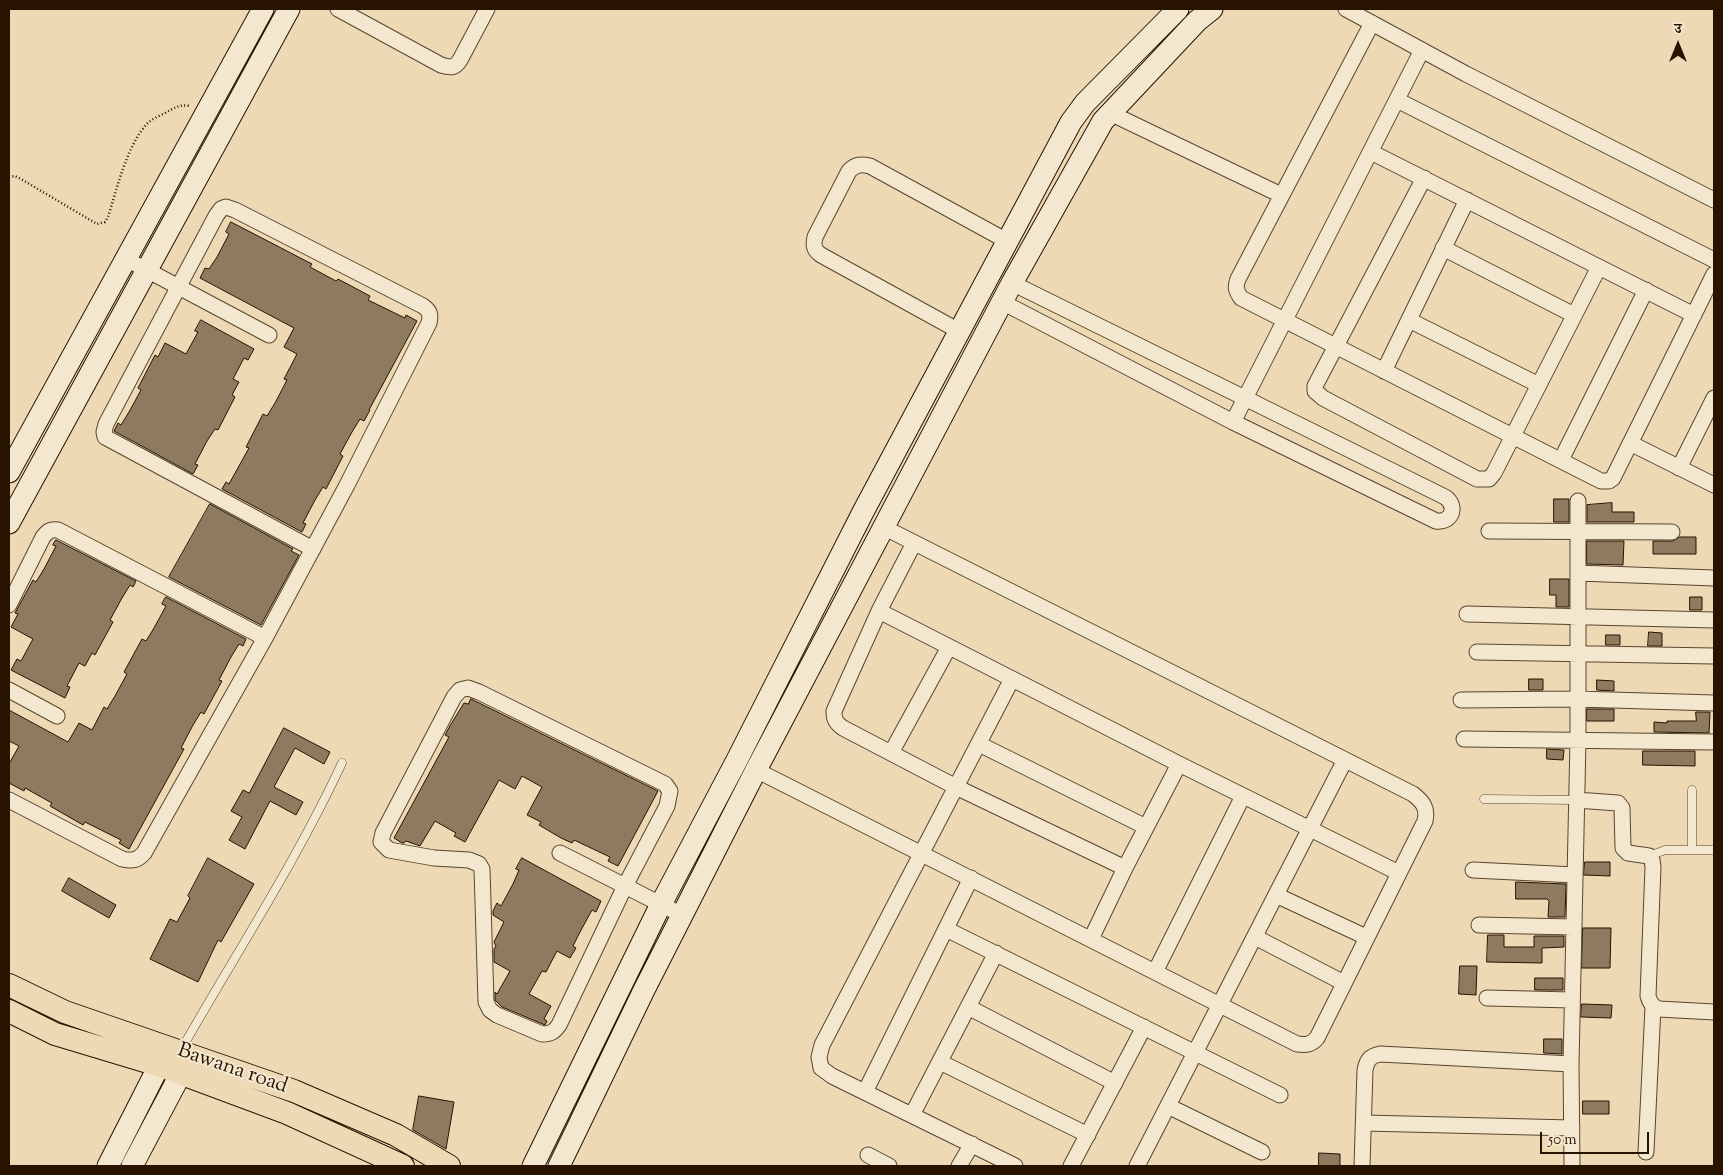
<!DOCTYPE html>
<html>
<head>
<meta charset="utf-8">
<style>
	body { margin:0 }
	#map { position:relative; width:1723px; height:1175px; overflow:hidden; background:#eddab5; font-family:"Sorts Mill Goudy","Noto Serif Devanagari",serif }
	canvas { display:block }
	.frame { position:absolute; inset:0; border:10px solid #271300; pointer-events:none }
	.north { position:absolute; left:1653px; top:20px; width:50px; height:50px; -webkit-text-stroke:4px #f3e7cf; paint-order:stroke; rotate:0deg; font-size:14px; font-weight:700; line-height:20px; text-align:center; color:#271300 }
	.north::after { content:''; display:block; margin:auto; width:18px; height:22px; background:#271300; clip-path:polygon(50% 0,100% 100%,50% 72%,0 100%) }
	.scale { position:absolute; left:1540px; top:1132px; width:109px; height:22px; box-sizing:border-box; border:2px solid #271300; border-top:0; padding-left:6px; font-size:15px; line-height:18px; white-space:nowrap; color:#271300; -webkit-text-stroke:4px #f3e7cf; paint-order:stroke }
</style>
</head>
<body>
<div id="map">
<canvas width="1723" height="1175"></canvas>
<div class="frame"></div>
<div class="north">उ</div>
<div class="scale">50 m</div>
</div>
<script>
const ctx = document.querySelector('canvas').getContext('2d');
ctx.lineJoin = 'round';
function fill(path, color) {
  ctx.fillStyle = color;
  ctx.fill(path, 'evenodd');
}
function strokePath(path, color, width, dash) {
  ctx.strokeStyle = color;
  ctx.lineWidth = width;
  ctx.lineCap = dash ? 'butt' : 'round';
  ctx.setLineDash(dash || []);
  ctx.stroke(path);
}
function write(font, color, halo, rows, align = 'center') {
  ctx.font = font + ' "Sorts Mill Goudy",serif';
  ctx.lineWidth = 4;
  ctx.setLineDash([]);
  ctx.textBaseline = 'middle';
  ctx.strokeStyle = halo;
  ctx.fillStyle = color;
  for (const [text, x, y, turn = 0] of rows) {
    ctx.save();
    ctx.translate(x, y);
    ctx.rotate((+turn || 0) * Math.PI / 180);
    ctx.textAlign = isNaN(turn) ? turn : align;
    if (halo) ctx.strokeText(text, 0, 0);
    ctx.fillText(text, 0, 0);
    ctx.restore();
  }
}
const building = new Path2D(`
	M 231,222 L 312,264 L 310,267 L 336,281 L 338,279 L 370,296 L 368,300 L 405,318 L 406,315 L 417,321 L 369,410 L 370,410 L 364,421 L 360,419 L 352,432 L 340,454 L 343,456 L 326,489 L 323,487 L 315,500 L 303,523 L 306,524 L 302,532 L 222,489 L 226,482 L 229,484 L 249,448 L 246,447 L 263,414 L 267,416 L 275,403 L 287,380 L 284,379 L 297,354 L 284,347 L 294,328 L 200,278 L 205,268 L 209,269 L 217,257 L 229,234 L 226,232 Z
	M 201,320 L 254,349 L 248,360 L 244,358 L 233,379 L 239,382 L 232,395 L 235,397 L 218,430 L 215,429 L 207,441 L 195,464 L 198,465 L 193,474 L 114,431 L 118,423 L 121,425 L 129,412 L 141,390 L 138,388 L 155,355 L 158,357 L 165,343 L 186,354 L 198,332 L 195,331 Z
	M 1554,499 L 1569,499 L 1569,522 L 1554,522 Z
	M 1612,503 L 1612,512 L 1634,512 L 1634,522 L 1587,522 L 1587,505 Z
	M 210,504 L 293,549 L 291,551 L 299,555 L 261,625 L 169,577 Z
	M 1680,537 L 1696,537 L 1696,554 L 1653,554 L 1653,541 L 1672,541 Z
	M 56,540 L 136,581 L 133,587 L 130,585 L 122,598 L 110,620 L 113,622 L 95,655 L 92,653 L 85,666 L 79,663 L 67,686 L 70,687 L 65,698 L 11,670 L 17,659 L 21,661 L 33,639 L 11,627 L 18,614 L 15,613 L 33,580 L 36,582 L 44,569 L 56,546 L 53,545 Z
	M 1587,541 L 1624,541 L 1623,565 L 1587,564 Z
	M 1550,579 L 1569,579 L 1569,607 L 1556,607 L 1556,595 L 1550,595 Z
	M 166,597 L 246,639 L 243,646 L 239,644 L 231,657 L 219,680 L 222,681 L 204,714 L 201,712 L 193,725 L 181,748 L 184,749 L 129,849 L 119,843 L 121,840 L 85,822 L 83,825 L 50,806 L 52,803 L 25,788 L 24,791 L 9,783 L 9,764 L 19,746 L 9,741 L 9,710 L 68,742 L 79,723 L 92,730 L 104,707 L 107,709 L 115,696 L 127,674 L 124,672 L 142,639 L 146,641 L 154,628 L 166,606 L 162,604 Z
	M 1690,597 L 1702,597 L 1702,610 L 1690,610 Z
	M 1649,632 L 1662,633 L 1662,646 L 1648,646 Z
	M 1606,635 L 1620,635 L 1620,645 L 1606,645 Z
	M 1529,679 L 1543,679 L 1543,690 L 1529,690 Z
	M 1597,680 L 1614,681 L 1614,691 L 1597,690 Z
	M 471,699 L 658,791 L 618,866 L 608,861 L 610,857 L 574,840 L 572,843 L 561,838 L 539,825 L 541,822 L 527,815 L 542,787 L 522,776 L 515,789 L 499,780 L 465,842 L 454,836 L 456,833 L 435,821 L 420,846 L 406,841 L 404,843 L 402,843 L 394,838 L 449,737 L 445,735 L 451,724 L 464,703 L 468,704 Z
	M 1587,709 L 1614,709 L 1614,721 L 1587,721 Z
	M 1696,712 L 1710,712 L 1709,733 L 1654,732 L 1654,722 L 1667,723 L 1667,721 L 1696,721 Z
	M 284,728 L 330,752 L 324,764 L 295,748 L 274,787 L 303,802 L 296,815 L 270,801 L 245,849 L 229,840 L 242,817 L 231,811 L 243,790 L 249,793 Z
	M 1547,749 L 1564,750 L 1563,760 L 1547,759 Z
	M 1643,751 L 1695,751 L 1695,766 L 1643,765 Z
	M 208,858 L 254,884 L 221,942 L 218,940 L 198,982 L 150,959 L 170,919 L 177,922 L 190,898 L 188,896 Z
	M 522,858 L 601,901 L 596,912 L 592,910 L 580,932 L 573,946 L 576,948 L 570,958 L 557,951 L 546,972 L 542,971 L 529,994 L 551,1006 L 544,1019 L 547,1021 L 545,1025 L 502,1007 L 495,1000 L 495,992 L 497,994 L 510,971 L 494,962 L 494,949 L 496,946 L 494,942 L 504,922 L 493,915 L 493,911 L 497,903 L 501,906 L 513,884 L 519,870 L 516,869 Z
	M 1585,862 L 1610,862 L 1610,876 L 1584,875 Z
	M 69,878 L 116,905 L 109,918 L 62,891 Z
	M 1516,882 L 1566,884 L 1565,917 L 1548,917 L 1549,901 L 1547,899 L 1516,899 Z
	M 1583,928 L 1611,928 L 1610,968 L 1582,968 Z
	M 1488,935 L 1504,935 L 1504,947 L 1534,947 L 1534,936 L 1564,936 L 1564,947 L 1542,948 L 1542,963 L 1487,962 Z
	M 1460,966 L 1477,966 L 1476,995 L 1459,994 Z
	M 1535,978 L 1563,978 L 1563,990 L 1535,990 Z
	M 1582,1004 L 1612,1005 L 1611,1018 L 1581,1017 Z
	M 1544,1039 L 1562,1039 L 1562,1054 L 1544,1053 Z
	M 419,1096 L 454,1102 L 446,1149 L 413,1130 Z
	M 1583,1101 L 1609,1101 L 1609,1114 L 1583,1114 Z
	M 1319,1153 L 1340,1154 L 1340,1166 L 1319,1166 Z`);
fill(building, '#8e7a5e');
strokePath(building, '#271300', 1);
const lane = new Path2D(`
	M 1692,790 L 1692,850
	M 1484,799 L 1576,800
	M 1649,856 L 1665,850 L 1714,850
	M 181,1050 C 235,955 296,862 342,763`);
const street = new Path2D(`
	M 338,9 L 441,65 C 451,68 455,68 460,60 L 487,9
	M 1346,9 L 1466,74 L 1714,200
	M 1372,23 L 1238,279 C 1235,287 1236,291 1241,298 L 1601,481 L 1609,481 L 1613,478 L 1714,274
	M 1397,100 L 1714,260
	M 1110,113 L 1281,195
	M 1371,152 L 1694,315
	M 1424,178 L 1315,386 L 1315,391 L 1323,398 L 1477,479 L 1489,479 L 1494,473 L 1599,267
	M 1443,248 L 1574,315
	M 126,259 L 269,335
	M 1002,302 L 1233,422 L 1436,521 C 1452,523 1458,506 1445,497 L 1012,283
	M 1409,320 L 1539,385
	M 959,331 L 821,255 C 814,250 813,246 815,237 L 849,171 C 856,164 861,164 870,166 L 1007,241
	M 1384,371 L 1467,200
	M 1233,422 L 1422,50
	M 1630,443 L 1714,485
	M 1561,460 L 1646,290
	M 1679,468 L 1714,398
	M 1489,531 L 1672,532
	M 914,543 L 879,611 L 834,711 C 834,720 836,723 843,728 L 956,787 L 1125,868
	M 1578,573 L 1714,578
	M 9,605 L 43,537 C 48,531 50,529 58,530 L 265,638
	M 879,611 L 1179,764 L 1399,873
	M 1467,614 L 1714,620
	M 1477,652 L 1714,656
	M 1012,679 L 822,1045 L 819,1057 L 821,1068 L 832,1076 L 1015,1166
	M 468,688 L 479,692 L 665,784 L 670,791 L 667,806 L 625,886 L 559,1025 C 554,1032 551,1034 542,1034 L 497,1015 L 490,1010 L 486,1002 L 482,869 L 479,864 L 469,860 L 434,858 L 389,850 L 381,842 L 383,833 L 454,697 L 460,690 Z
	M 9,690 L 57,716
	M 1461,700 L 1577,699 L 1714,703
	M 1464,739 L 1714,742
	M 979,744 L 1146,827
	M 891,753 L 949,647
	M 756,770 L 1297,1044 C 1306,1045 1311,1045 1317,1038 L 1425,821 C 1428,808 1423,802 1413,794 L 885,528
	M 9,800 L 122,859 C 132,861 137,861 144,853 L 265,638 L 347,485 L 429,323 C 431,315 430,311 423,306 L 235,210 L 226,207 L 221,209 L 216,216 L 106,424 L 104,432 L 105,437 L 313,549
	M 1576,800 L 1618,803 L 1622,808 L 1623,848 L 1628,853 L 1649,856 L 1652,860 L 1653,867 L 1648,996 C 1650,1003 1652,1006 1659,1009 L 1714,1012
	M 560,853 L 682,915
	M 1473,870 L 1575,875
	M 1276,895 L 1366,937
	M 1479,925 L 1574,927
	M 946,929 L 1280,1095
	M 1255,937 L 1344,983
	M 1091,939 L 1125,868 L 1179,764
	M 1155,972 L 1243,796
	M 1487,998 L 1572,1000
	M 968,1007 L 1115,1083
	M 940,1062 L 1088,1135
	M 865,1092 L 971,878
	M 1168,1106 L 1262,1152
	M 912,1115 L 996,953
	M 1364,1123 L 1572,1128
	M 1646,1152 L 1653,1007
	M 868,1155 L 889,1166
	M 959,1166 L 972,1144
	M 1071,1166 L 1144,1027
	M 1137,1166 L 1345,760
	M 1362,1166 L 1365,1070 C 1367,1060 1370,1056 1380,1054 L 1571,1064
	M 1572,1166 L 1571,1064 L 1578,740 L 1578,501`);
const secondary = new Path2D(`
	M 9,472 L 263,9
	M 9,523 L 289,9
	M 108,1166 L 167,1050
	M 132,1166 L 189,1058
	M 533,1166 L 661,904 L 737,760 L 863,512 L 1071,122 L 1085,103 L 1178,9
	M 559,1166 L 644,990 L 756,770 L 1012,283 L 1103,121 L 1197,21 L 1212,9`);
const primary = new Path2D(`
	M 9,985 L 65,1012 L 294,1091 L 396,1135 L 449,1166
	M 9,1011 L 55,1034 L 158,1065 L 287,1113 L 403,1166`);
strokePath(lane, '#58452d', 9);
strokePath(street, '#58452d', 17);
strokePath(secondary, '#271300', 23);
strokePath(primary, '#271300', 24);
strokePath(new Path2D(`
	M 9,177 L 15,176 L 21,179 L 97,224 L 105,222 L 108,217 C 117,189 127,144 148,123 C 152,119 159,116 165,113 C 174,108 179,104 190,106`), '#271300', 2.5, [1, 2.5]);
strokePath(lane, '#f3e7cf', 8);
strokePath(street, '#f3e7cf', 15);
strokePath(secondary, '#f3e7cf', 21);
strokePath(primary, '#eddab5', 22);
write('21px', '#271300', '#f3e7cf', [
	["Bawana road",232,1070,19]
]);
</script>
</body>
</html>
